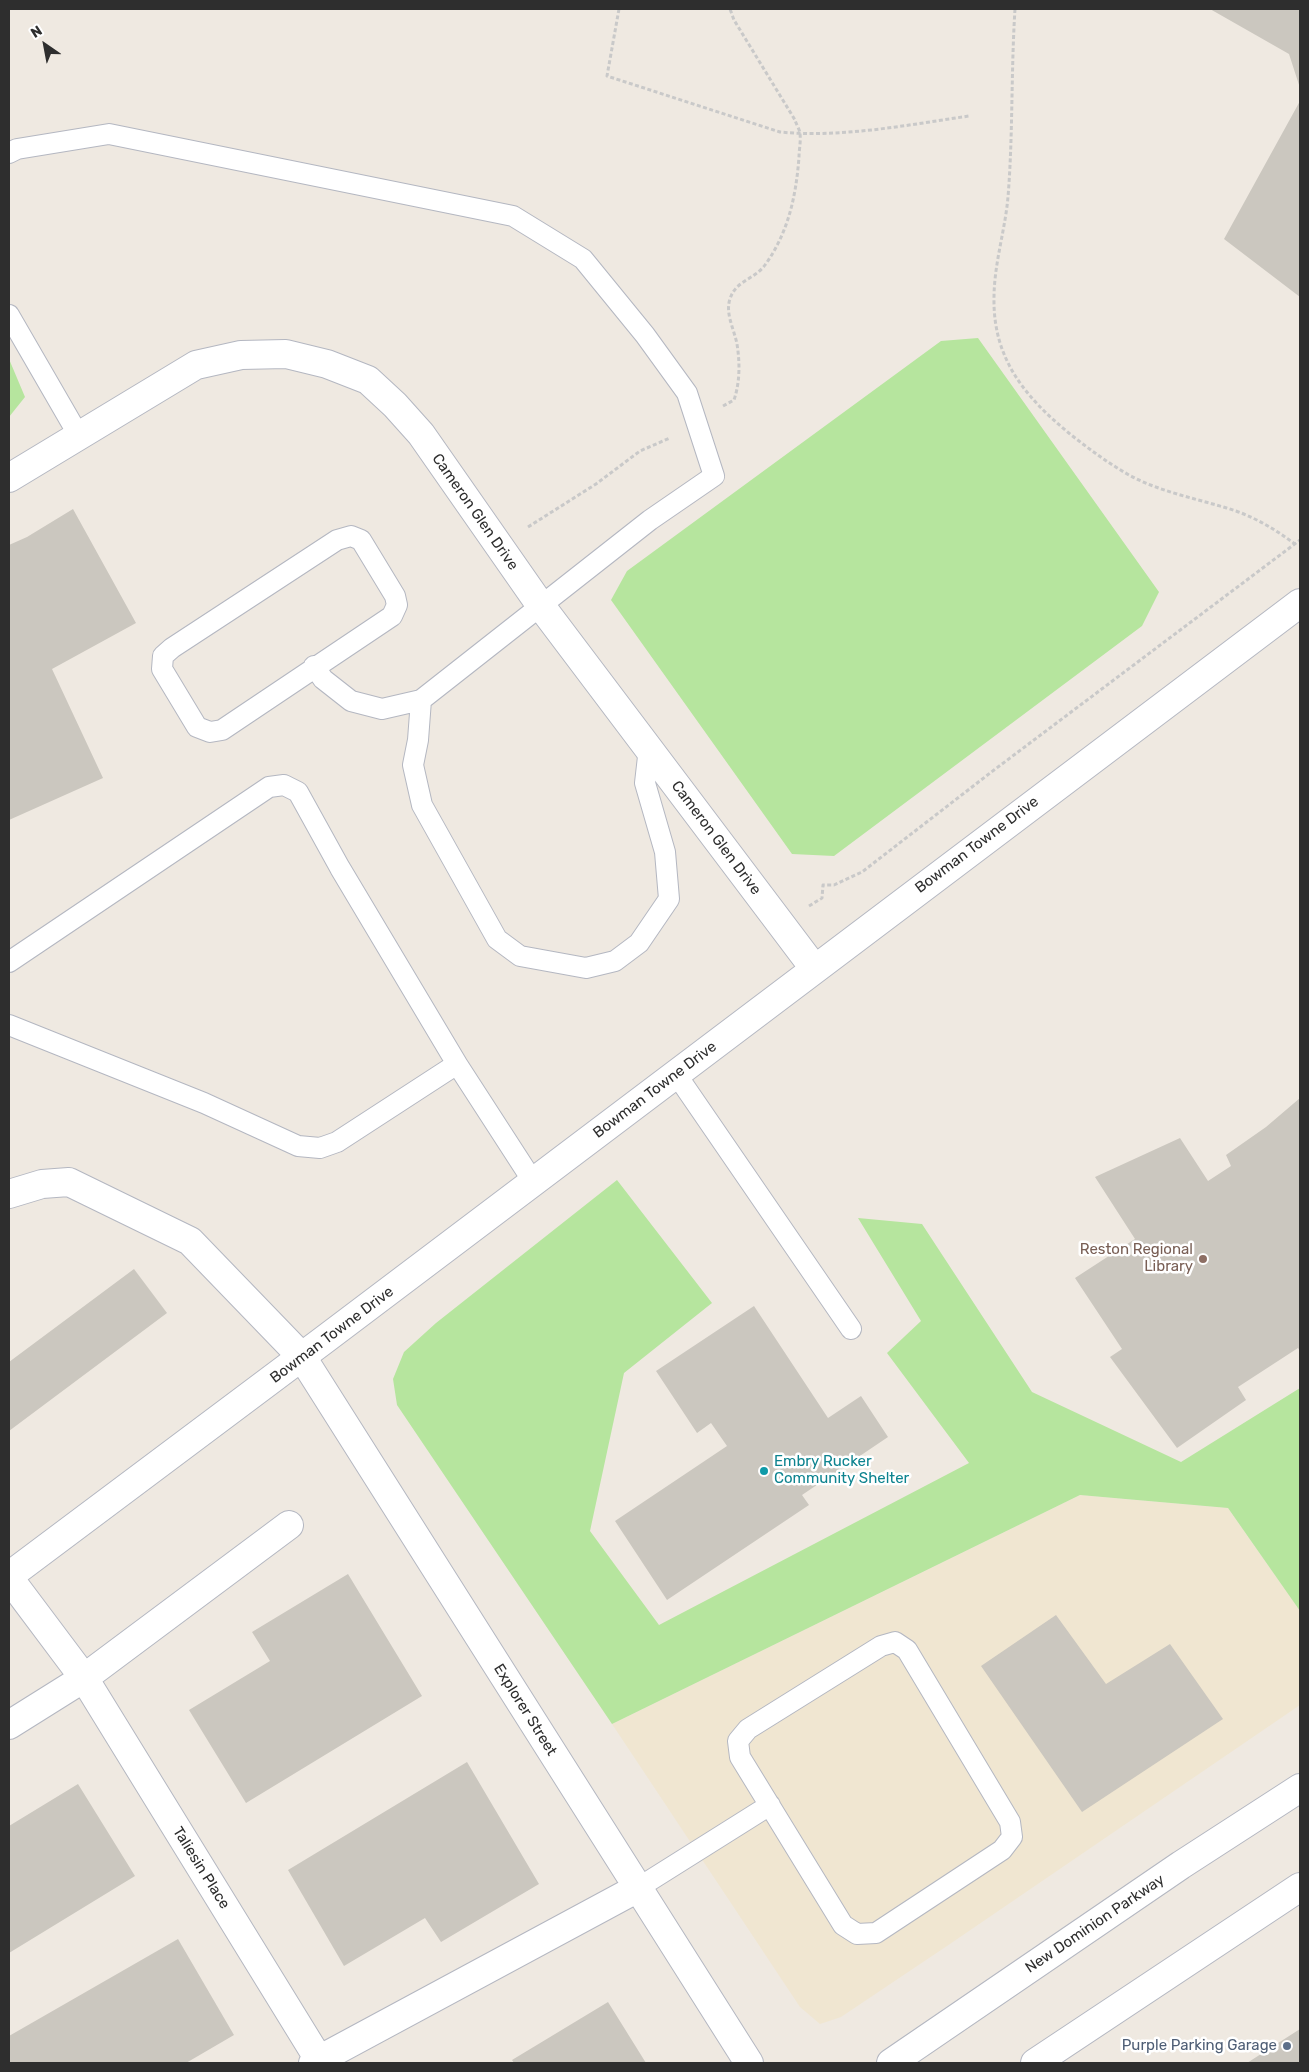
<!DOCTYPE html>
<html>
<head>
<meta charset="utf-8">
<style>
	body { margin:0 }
	#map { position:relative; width:1309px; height:2072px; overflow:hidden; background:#efe9e1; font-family:Rubik,sans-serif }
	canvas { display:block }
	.frame { position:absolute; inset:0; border:10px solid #2e2e2e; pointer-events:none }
	.north { position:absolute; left:20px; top:20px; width:50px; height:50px; -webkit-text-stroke:4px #fff; paint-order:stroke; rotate:327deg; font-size:14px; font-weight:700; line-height:20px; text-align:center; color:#2e2e2e }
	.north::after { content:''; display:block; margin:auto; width:18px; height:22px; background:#2e2e2e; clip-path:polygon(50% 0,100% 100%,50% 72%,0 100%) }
</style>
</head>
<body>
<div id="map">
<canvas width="1309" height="2072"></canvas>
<div class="frame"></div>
<div class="north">N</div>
</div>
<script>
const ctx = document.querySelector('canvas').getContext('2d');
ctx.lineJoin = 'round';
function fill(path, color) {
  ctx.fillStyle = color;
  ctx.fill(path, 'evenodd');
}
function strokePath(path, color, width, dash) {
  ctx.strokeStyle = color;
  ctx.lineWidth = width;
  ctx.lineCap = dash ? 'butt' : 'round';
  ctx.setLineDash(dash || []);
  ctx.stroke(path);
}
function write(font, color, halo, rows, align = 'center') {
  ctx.font = font + ' Rubik,sans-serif';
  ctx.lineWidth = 5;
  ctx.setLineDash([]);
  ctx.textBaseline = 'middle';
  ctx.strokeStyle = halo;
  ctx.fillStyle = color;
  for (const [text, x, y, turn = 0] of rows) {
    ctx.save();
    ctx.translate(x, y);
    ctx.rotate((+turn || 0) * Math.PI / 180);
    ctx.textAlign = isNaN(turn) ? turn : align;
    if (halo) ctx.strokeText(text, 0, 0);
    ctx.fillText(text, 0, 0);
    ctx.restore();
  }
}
fill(new Path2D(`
	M 1080,1495 L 1228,1508 L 1300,1611 L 1300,1705 L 947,1946 L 841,2017 L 820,2024 L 800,2007 L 612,1724 Z`), '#f0e6d1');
fill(new Path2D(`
	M 978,338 L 1159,592 L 1142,626 L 834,856 L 792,854 L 611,600 L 627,571 L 941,341 Z
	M 9,359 L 25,397 L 9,417 Z
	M 617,1180 L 712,1303 L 624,1373 L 590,1531 L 659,1625 L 969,1463 L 887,1353 L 921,1321 L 858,1218 L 922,1224 L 1032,1392 L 1181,1462 L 1300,1388 L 1300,1611 L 1228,1508 L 1080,1495 L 612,1724 L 397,1405 L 393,1379 L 404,1352 L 436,1323 Z`), '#b6e59e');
fill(new Path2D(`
	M 1210,9 L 1300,9 L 1300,88 L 1289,54 Z
	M 1300,101 L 1300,297 L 1224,239 Z
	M 73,509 L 136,623 L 52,669 L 103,778 L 9,820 L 9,545 L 27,537 Z
	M 1300,1098 L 1300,1351 L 1298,1348 L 1238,1387 L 1246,1400 L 1177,1448 L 1110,1357 L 1122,1349 L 1075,1278 L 1135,1239 L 1095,1177 L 1180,1138 L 1208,1181 L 1231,1166 L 1226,1155 L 1266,1127 Z
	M 134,1269 L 167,1313 L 9,1431 L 9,1362 Z
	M 754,1306 L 828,1418 L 861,1396 L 888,1437 L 802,1495 L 809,1505 L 667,1600 L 615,1521 L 727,1446 L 711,1423 L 697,1433 L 656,1371 Z
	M 348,1574 L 422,1696 L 246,1803 L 189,1710 L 270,1661 L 252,1632 Z
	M 1056,1615 L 1106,1684 L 1170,1644 L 1223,1719 L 1082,1812 L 981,1666 Z
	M 467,1762 L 539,1884 L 441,1942 L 425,1918 L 344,1966 L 288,1870 Z
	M 78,1784 L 135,1876 L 9,1953 L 9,1826 Z
	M 178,1939 L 234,2035 L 186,2063 L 9,2063 L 9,2036 Z
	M 608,2002 L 646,2063 L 514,2063 L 512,2060 Z
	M 1300,2029 L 1300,2063 L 1247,2063 Z`), '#cbc7bf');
const lane = new Path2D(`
	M 9,153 L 17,149 L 109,134 L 513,216 L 583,259 L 645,335 L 687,393 L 714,476 L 650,520 L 421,700 L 382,709 L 351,701 L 323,679 L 314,666
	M 9,315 L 79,436
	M 351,536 L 361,540 L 395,596 L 397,605 L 392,616 L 222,730 L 210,732 L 197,727 L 162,669 L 163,656 L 172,648 L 337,540 Z
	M 421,700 L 418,740 L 413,765 L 422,805 L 497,939 L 520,956 L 586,968 L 615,961 L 639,943 L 669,899 L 665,852 L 645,783 L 649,748
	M 9,962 L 269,787 L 284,785 L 298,792 L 340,868 L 457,1064
	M 9,1025 L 204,1103 L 298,1146 L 320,1148 L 337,1142 L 457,1064 L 534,1183
	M 676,1074 L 851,1329
	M 895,1642 L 907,1650 L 1010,1822 L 1012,1837 L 1002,1850 L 876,1933 L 857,1934 L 843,1925 L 740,1757 L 738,1741 L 748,1729 L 881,1646 Z
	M 638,1888 L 770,1805`);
const street = new Path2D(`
	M 9,478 L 196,365 L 241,355 L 286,354 L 327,364 L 368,380 L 395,405 L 421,434 L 541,606 L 814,968
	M 9,1194 L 42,1184 L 69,1182 L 190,1241 L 302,1357 L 749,2063
	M 9,1578 L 84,1678 L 321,2063
	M 9,1725 L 84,1678 L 289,1525
	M 313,2063 L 638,1888`);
const secondary = new Path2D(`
	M 9,1576 C 441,1254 869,927 1300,603
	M 891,2063 L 1181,1865 L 1300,1788
	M 1035,2063 L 1300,1887`);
strokePath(lane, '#b4b7c1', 22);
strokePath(street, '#b4b7c1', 30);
strokePath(secondary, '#b4b7c1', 30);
strokePath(new Path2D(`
	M 619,9 L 607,76 L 780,132 C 842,138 907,125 969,116
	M 1015,9 C 1011,72 1013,135 1008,197 C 1005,231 994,264 994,298 C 993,359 1025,397 1070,434 C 1089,449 1108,463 1129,475 C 1162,493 1200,499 1236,511 C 1258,519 1276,530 1295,544
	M 723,406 L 734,400 C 740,382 740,363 737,344 C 734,329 725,313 730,299 C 735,281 755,279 765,265 C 788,233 796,197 799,157 C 799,150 801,141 800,134 C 800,130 796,124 795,120 L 734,20 L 730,9
	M 528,527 L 596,484 L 640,451 L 670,438
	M 809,906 L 822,898 L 823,885 L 834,885 L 862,872 L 994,770 L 1300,540`), '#c9c9c9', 3, [4, 2.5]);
strokePath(lane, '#fff', 20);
strokePath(street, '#fff', 28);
strokePath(secondary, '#fff', 28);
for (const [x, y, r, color] of [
	[1203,1259,5,"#8d6e63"],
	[764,1471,5,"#0f9aa8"],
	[1287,2046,5,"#5c6f8a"]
]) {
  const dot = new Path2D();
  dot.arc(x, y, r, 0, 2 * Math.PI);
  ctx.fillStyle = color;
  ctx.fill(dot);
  strokePath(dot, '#fff', 2);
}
write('15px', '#2e2e2e', '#fff', [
	["Cameron Glen Drive",475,512,55],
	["Cameron Glen Drive",716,838,53],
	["Bowman Towne Drive",977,845,-37],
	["Bowman Towne Drive",655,1090,-37],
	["Bowman Towne Drive",332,1335,-37],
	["Explorer Street",525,1710,58],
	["Taliesin Place",201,1868,58],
	["New Dominion Parkway",1095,1924,-34]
]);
write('15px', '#785e54', '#fff', [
	["Reston Regional",1193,1250],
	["Library",1193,1267]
], 'right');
write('15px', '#0d838f', '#fff', [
	["Embry Rucker",774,1462],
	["Community Shelter",774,1479]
], 'left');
write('15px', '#4e5e75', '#fff', [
	["Purple Parking Garage",1277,2046]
], 'right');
</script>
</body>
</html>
